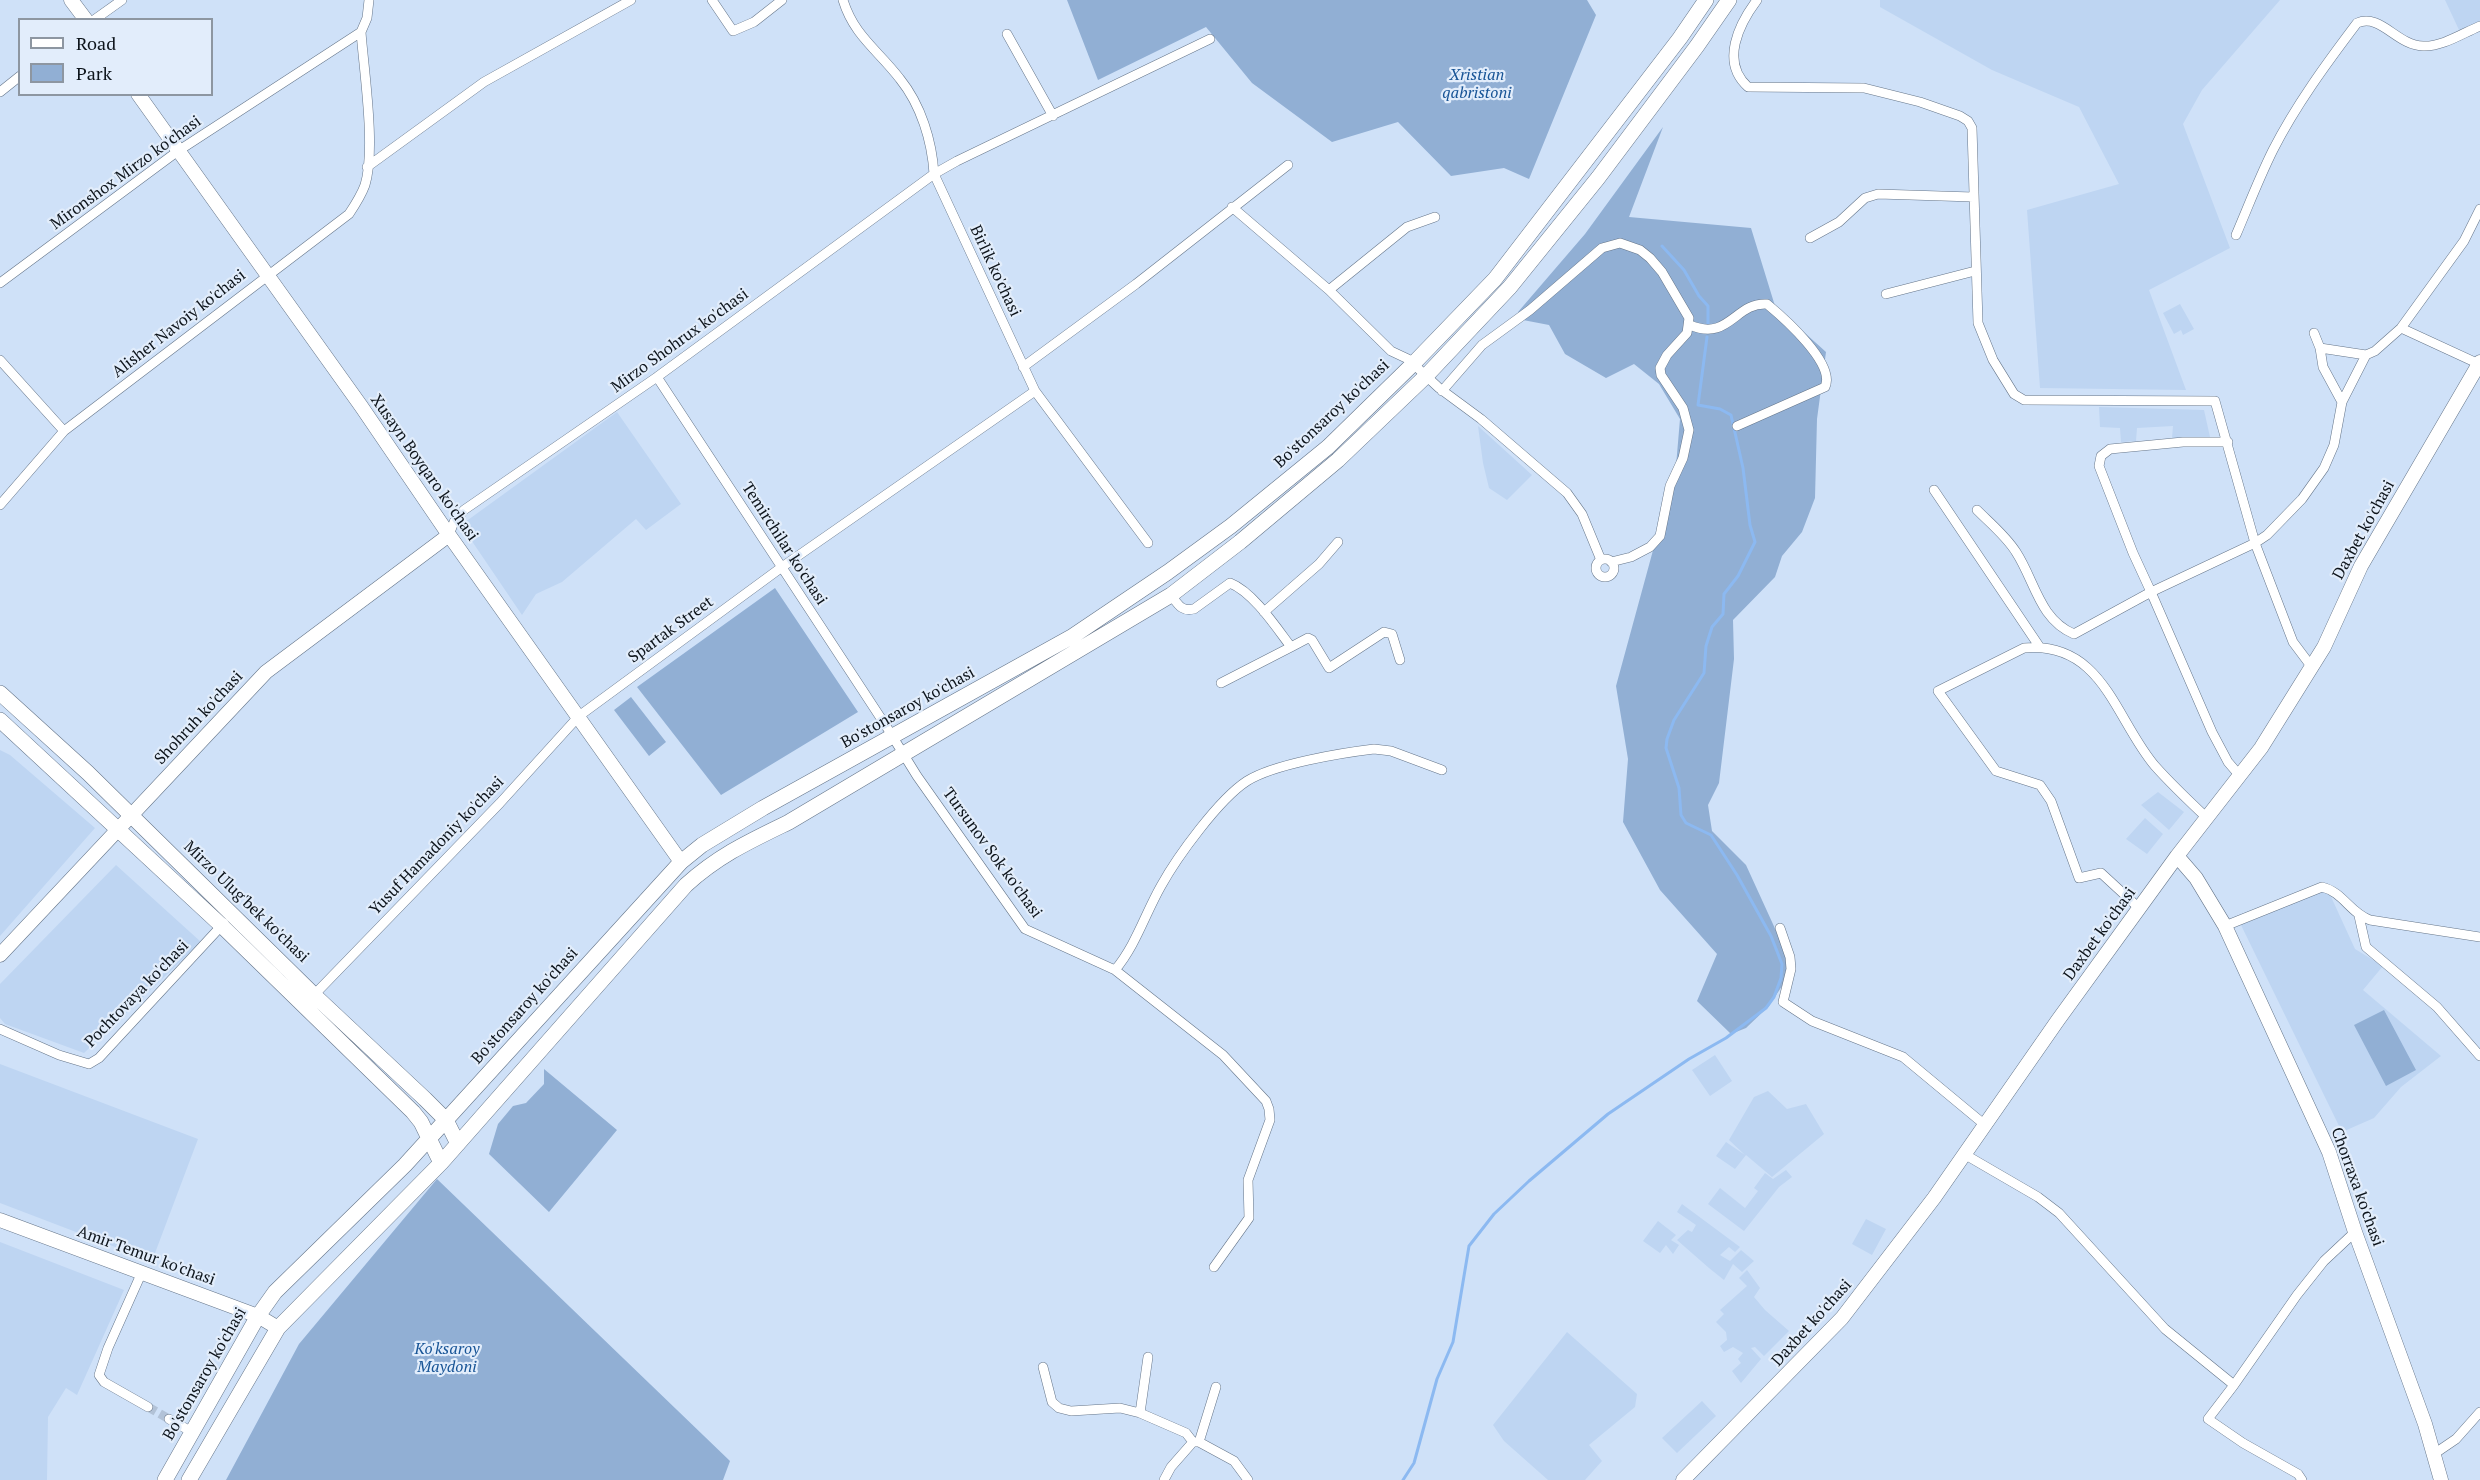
<!DOCTYPE html>
<html>
<head>
<meta charset="utf-8">
<style>
	body { margin:0 }
	#map { position:relative; width:2480px; height:1480px; overflow:hidden; background:#cfe1f8; font-family:"PT Serif",serif }
	canvas { display:block }
	.legend { position:absolute; left:18px; top:18px; width:195px; height:78px; box-sizing:border-box; background:#e2edfb; border:2px solid #8d96a1; margin:0; padding:8px 10px; list-style:none; font-size:18px; color:#0d141b }
	.legend li { display:flex; align-items:center; gap:12px; height:30px }
	.legend b { width:30px; border:2px solid #8d96a1 }
</style>
</head>
<body>
<div id="map">
<canvas width="2480" height="1480"></canvas>
<ul class="legend">
<li><b style="height:8px;background:#fff"></b>Road</li>
<li><b style="height:16px;background:#91afd4"></b>Park</li>
</ul>
</div>
<script>
const ctx = document.querySelector('canvas').getContext('2d');
ctx.lineJoin = 'round';
function fill(path, color) {
  ctx.fillStyle = color;
  ctx.fill(path, 'evenodd');
}
function strokePath(path, color, width, dash) {
  ctx.strokeStyle = color;
  ctx.lineWidth = width;
  ctx.lineCap = dash ? 'butt' : 'round';
  ctx.setLineDash(dash || []);
  ctx.stroke(path);
}
function write(font, color, halo, rows, align = 'center') {
  ctx.font = font + ' "PT Serif",serif';
  ctx.lineWidth = 4.5;
  ctx.setLineDash([]);
  ctx.textBaseline = 'middle';
  ctx.strokeStyle = halo;
  ctx.fillStyle = color;
  for (const [text, x, y, turn = 0] of rows) {
    ctx.save();
    ctx.translate(x, y);
    ctx.rotate((+turn || 0) * Math.PI / 180);
    ctx.textAlign = isNaN(turn) ? turn : align;
    if (halo) ctx.strokeText(text, 0, 0);
    ctx.fillText(text, 0, 0);
    ctx.restore();
  }
}
fill(new Path2D(`
	M 1880,0 L 2280,0 L 2202,90 L 2183,124 L 2230,248 L 2149,290 L 2186,390 L 2040,388 L 2027,210 L 2119,184 L 2079,107 L 1992,70 L 1880,7 Z
	M 2445,0 L 2480,0 L 2480,25 L 2460,32 Z
	M 2180,304 L 2194,329 L 2183,335 L 2181,330 L 2174,334 L 2163,313 Z
	M 2099,407 L 2204,410 L 2210,437 L 2172,438 L 2173,426 L 2137,428 L 2136,441 L 2121,442 L 2120,428 L 2100,427 Z
	M 617,412 L 681,504 L 646,530 L 636,519 L 562,582 L 536,594 L 522,615 L 461,525 Z
	M 1478,426 L 1532,475 L 1507,500 L 1489,488 L 1483,463 Z
	M 0,750 L 10,755 L 95,828 L 0,936 Z
	M 2158,792 L 2184,812 L 2169,830 L 2141,805 Z
	M 2145,818 L 2163,834 L 2147,854 L 2126,839 Z
	M 116,865 L 201,942 L 84,1053 L 5,1024 L 0,1018 L 0,984 Z
	M 2327,888 L 2355,949 L 2383,966 L 2363,990 L 2441,1056 L 2401,1087 L 2374,1118 L 2342,1132 L 2240,923 Z
	M 1715,1055 L 1732,1081 L 1710,1096 L 1692,1070 Z
	M 0,1064 L 198,1139 L 152,1261 L 0,1203 Z
	M 1768,1091 L 1787,1109 L 1806,1104 L 1824,1134 L 1772,1177 L 1746,1155 L 1735,1169 L 1716,1156 L 1726,1142 L 1745,1155 L 1729,1140 L 1754,1097 Z
	M 1786,1170 L 1792,1177 L 1779,1187 L 1744,1231 L 1708,1204 L 1720,1188 L 1745,1208 L 1758,1191 L 1754,1188 L 1765,1173 L 1773,1179 Z
	M 1682,1204 L 1740,1247 L 1735,1252 L 1729,1247 L 1720,1255 L 1730,1261 L 1741,1250 L 1754,1261 L 1742,1272 L 1733,1264 L 1724,1280 L 1709,1268 L 1677,1240 L 1688,1230 L 1692,1232 L 1696,1225 L 1677,1212 Z
	M 1866,1219 L 1886,1229 L 1872,1255 L 1852,1244 Z
	M 1658,1221 L 1676,1235 L 1671,1240 L 1679,1245 L 1673,1254 L 1666,1245 L 1660,1253 L 1643,1241 Z
	M 0,1242 L 124,1290 L 77,1395 L 66,1388 L 48,1417 L 47,1480 L 0,1480 Z
	M 1747,1270 L 1760,1288 L 1754,1297 L 1765,1310 L 1789,1331 L 1764,1356 L 1755,1347 L 1751,1348 L 1761,1359 L 1741,1383 L 1732,1371 L 1741,1363 L 1738,1359 L 1743,1353 L 1733,1347 L 1724,1352 L 1720,1346 L 1727,1340 L 1726,1332 L 1716,1322 L 1724,1314 L 1720,1310 L 1747,1286 L 1739,1278 Z
	M 1567,1332 L 1637,1394 L 1635,1407 L 1589,1445 L 1602,1461 L 1585,1480 L 1548,1480 L 1504,1441 L 1493,1425 Z
	M 1702,1401 L 1716,1416 L 1677,1453 L 1662,1438 Z`), '#bed5f2');
fill(new Path2D(`
	M 1067,0 L 1587,0 L 1596,15 L 1529,179 L 1504,168 L 1451,176 L 1398,122 L 1332,142 L 1252,83 L 1206,27 L 1098,80 Z
	M 1663,127 L 1629,217 L 1751,228 L 1775,306 L 1826,352 L 1817,419 L 1815,498 L 1802,532 L 1782,556 L 1775,577 L 1733,620 L 1734,659 L 1719,783 L 1708,805 L 1712,831 L 1746,865 L 1788,957 L 1784,983 L 1769,1006 L 1746,1028 L 1731,1034 L 1697,1001 L 1717,954 L 1660,890 L 1623,822 L 1628,759 L 1616,686 L 1676,466 L 1680,419 L 1659,384 L 1634,364 L 1606,378 L 1565,354 L 1549,325 L 1523,320 L 1518,312 L 1585,234 Z
	M 775,588 L 858,712 L 721,795 L 637,687 Z
	M 631,697 L 666,742 L 649,756 L 614,710 Z
	M 2384,1010 L 2416,1070 L 2386,1086 L 2354,1025 Z
	M 544,1069 L 617,1130 L 549,1212 L 489,1154 L 498,1124 L 513,1106 L 526,1103 L 544,1084 Z
	M 437,1179 L 730,1461 L 723,1480 L 226,1480 L 299,1344 Z`), '#91afd4');
strokePath(new Path2D(`
	M 1662,246 L 1684,270 L 1699,296 L 1708,306 L 1708,326
	M 1403,1480 L 1414,1463 L 1437,1379 L 1453,1342 L 1469,1246 L 1494,1214 L 1529,1181 L 1608,1114 L 1689,1059 L 1726,1038 L 1766,1008 L 1774,997 L 1781,978 L 1782,964 L 1771,936 L 1737,875 L 1711,835 L 1686,823 L 1681,815 L 1679,788 L 1666,748 L 1667,739 L 1674,720 L 1704,673 L 1706,646 L 1712,627 L 1723,614 L 1724,594 L 1738,576 L 1755,542 L 1750,525 L 1743,468 L 1731,415 L 1720,409 L 1698,405 L 1707,337`), '#8cb9f1', 3);
strokePath(new Path2D(`
	M 148,1407 L 169,1419`), '#b2c2d7', 9, [9, 4.5]);
const street = new Path2D(`
	M 712,0 L 733,31 L 754,22 L 782,0
	M 843,0 C 854,36 878,50 900,79 C 921,105 932,141 934,174 L 1035,391 L 1148,543
	M 1757,0 C 1739,24 1720,62 1748,87 L 1864,88 L 1920,102 L 1960,116 L 1968,121 L 1972,128 L 1978,323 L 1993,360 L 2014,394 L 2024,400 L 2215,401 L 2255,543 L 2293,642 L 2311,666
	M 94,20 L 122,0
	M 1007,34 L 1053,116
	M 0,92 L 20,76
	M 367,167 L 484,82 L 631,0
	M 1232,207 L 1329,290 L 1391,351 L 1408,359 L 1439,388 L 1481,419 L 1567,493 L 1582,514 L 1601,560
	M 2236,235 C 2248,207 2259,178 2273,150 C 2296,105 2326,64 2357,23 C 2381,13 2396,45 2423,46 C 2442,47 2463,33 2480,26
	M 1810,238 L 1839,222 L 1865,198 L 1878,194 L 1973,197
	M 0,283 L 178,151 L 361,32
	M 1329,290 L 1407,227 L 1435,217
	M 1886,294 L 1975,271
	M 1690,325 C 1729,342 1735,302 1767,304 C 1784,318 1836,364 1825,387 L 1737,426
	M 2401,328 L 2479,364
	M 2314,333 L 2320,348
	M 0,360 L 64,431
	M 1023,367 L 1136,284 L 1288,165
	M 657,377 L 886,726 L 917,776 L 1025,929 L 1115,970 L 1223,1055 L 1266,1101 L 1269,1109 L 1270,1120 L 1248,1180 L 1249,1218 L 1214,1267
	M 1442,391 L 1482,345 L 1530,310 L 1602,248 L 1620,243 L 1640,250 L 1650,258 L 1662,272 L 1689,318 L 1687,333 L 1667,355 L 1660,368 L 1661,375 L 1683,408 L 1689,430 L 1683,458 L 1670,486 L 1660,536 L 1650,547 L 1631,557 L 1611,562
	M 2342,402 L 2323,367 L 2320,348 L 2366,355
	M 1934,490 L 2039,646
	M 0,505 L 64,431 L 349,214 C 355,205 361,196 365,185 C 376,149 364,72 361,32 L 367,18 L 369,0
	M 1977,510 C 1990,523 2006,536 2016,552 C 2035,581 2039,619 2074,634 L 2151,592 L 2133,553 L 2099,466 L 2101,456 L 2110,449 L 2183,442 L 2228,442
	M 449,535 L 454,522 L 464,510 L 657,377 L 934,174 L 957,161 L 1210,39
	M1596 568a9 9 0 1 1 18 0a9 9 0 1 1-18 0Z
	M 1171,595 C 1178,604 1181,612 1194,609 L 1230,583 C 1253,592 1276,627 1291,647 L 1308,638 L 1312,640 L 1329,668 L 1384,632 L 1392,634 L 1400,660
	M 1264,612 L 1319,564 L 1338,542
	M 1221,683 L 1291,647
	M 2240,776 L 2228,762 L 2212,732 L 2151,592 L 2255,543 L 2267,535 L 2302,499 L 2324,468 L 2334,445 L 2342,402 L 2366,355 L 2375,351 L 2401,328 L 2464,241 L 2480,209
	M 2139,908 L 2101,873 L 2079,878 L 2051,801 L 2040,785 L 1996,771 L 1938,691 L 2024,648 C 2103,641 2115,719 2155,766 C 2171,784 2190,802 2207,818
	M 2359,916 L 2366,947 L 2437,1007 L 2480,1056
	M 2225,926 L 2322,887 C 2343,892 2350,913 2370,920 L 2480,937
	M 1780,928 L 1790,957 L 1791,969 L 1783,1002 L 1812,1021 L 1903,1057 L 1985,1125
	M 1115,970 C 1136,945 1145,914 1161,886 C 1177,857 1219,799 1247,781 C 1274,764 1341,753 1374,749 L 1391,751 L 1442,770
	M 314,995 L 500,803 L 579,716 L 782,567 L 1035,391
	M 0,1029 L 59,1055 L 89,1064 L 99,1058 L 224,923
	M 1964,1154 L 2038,1197 L 2059,1213 L 2165,1329 L 2234,1385 L 2297,1295 L 2324,1261 L 2355,1232
	M 142,1272 L 108,1348 L 99,1375 L 104,1382 L 148,1407
	M 1148,1357 L 1140,1413 L 1186,1433 L 1193,1442
	M 1043,1367 L 1052,1402 L 1059,1408 L 1071,1411 L 1120,1408 L 1140,1413
	M 2234,1385 L 2208,1419 L 2243,1443 L 2298,1474 L 2302,1480
	M 169,1419 L 192,1432
	M 1199,1442 L 1216,1387
	M 2434,1454 L 2456,1439 L 2480,1412
	M 1164,1480 L 1171,1467 L 1193,1442 L 1199,1442 L 1234,1461 L 1248,1480`);
const secondary = new Path2D(`
	M 71,0 L 86,20
	M 138,94 L 361,406 L 449,535 L 681,862
	M 2177,856 L 2196,878 L 2225,926 L 2329,1152 L 2355,1232 L 2425,1424 L 2441,1480
	M 0,955 L 266,672 L 449,535
	M 0,1220 L 258,1316 L 278,1328
	M 1683,1480 L 1842,1318 L 1934,1198 L 2058,1020 L 2177,856 L 2261,748 L 2324,647 L 2361,566 L 2480,362`);
const primary = new Path2D(`
	M 0,693 L 88,773 L 314,995 L 425,1099 L 446,1120 L 458,1144
	M 0,720 L 222,926 L 413,1112 L 421,1122 L 441,1163
	M 165,1480 L 258,1316 L 275,1292 L 405,1165 L 681,862 L 702,845 L 763,808 L 1073,636 L 1168,572 L 1231,526 L 1328,447 L 1413,364 L 1495,279 L 1680,38 L 1706,0
	M 189,1480 L 278,1328 L 441,1163 L 686,885 C 719,855 750,841 789,822 L 1171,595 L 1240,542 L 1338,460 L 1426,376 L 1510,287 L 1598,178 L 1697,46 L 1729,0`);
strokePath(street, '#657589', 10);
strokePath(secondary, '#657589', 15);
strokePath(primary, '#657589', 16);
strokePath(street, '#fff', 9);
strokePath(secondary, '#fff', 14);
strokePath(primary, '#fff', 15);
write('italic 16px', '#175496', '#e2edfb', [
	["Xristian",1477,75],
	["qabristoni",1477,93],
	["Ko'ksaroy",447,1349],
	["Maydoni",447,1367]
]);
write('16px', '#0d141b', '#e2edfb', [
	["Mironshox Mirzo ko'chasi",126,173,-36],
	["Birlik ko'chasi",995,271,65],
	["Alisher Navoiy ko'chasi",179,324,-38],
	["Mirzo Shohrux ko'chasi",680,341,-36],
	["Bo'stonsaroy ko'chasi",1332,414,-43],
	["Xusayn Boyqaro ko'chasi",424,468,55],
	["Daxbet ko'chasi",2364,530,-61],
	["Temirchilar ko'chasi",784,544,57],
	["Spartak Street",671,630,-36],
	["Bo'stonsaroy ko'chasi",908,708,-29],
	["Shohruh ko'chasi",199,718,-47],
	["Yusuf Hamadoniy ko'chasi",437,846,-46],
	["Tursunov Sok ko'chasi",992,853,54],
	["Mirzo Ulug'bek ko'chasi",246,902,44],
	["Daxbet ko'chasi",2100,934,-54],
	["Pochtovaya ko'chasi",137,994,-46],
	["Bo'stonsaroy ko'chasi",525,1006,-48],
	["Chorraxa ko'chasi",2357,1187,70],
	["Amir Temur ko'chasi",146,1256,20],
	["Daxbet ko'chasi",1812,1323,-48],
	["Bo'stonsaroy ko'chasi",205,1374,-60]
]);
</script>
</body>
</html>
